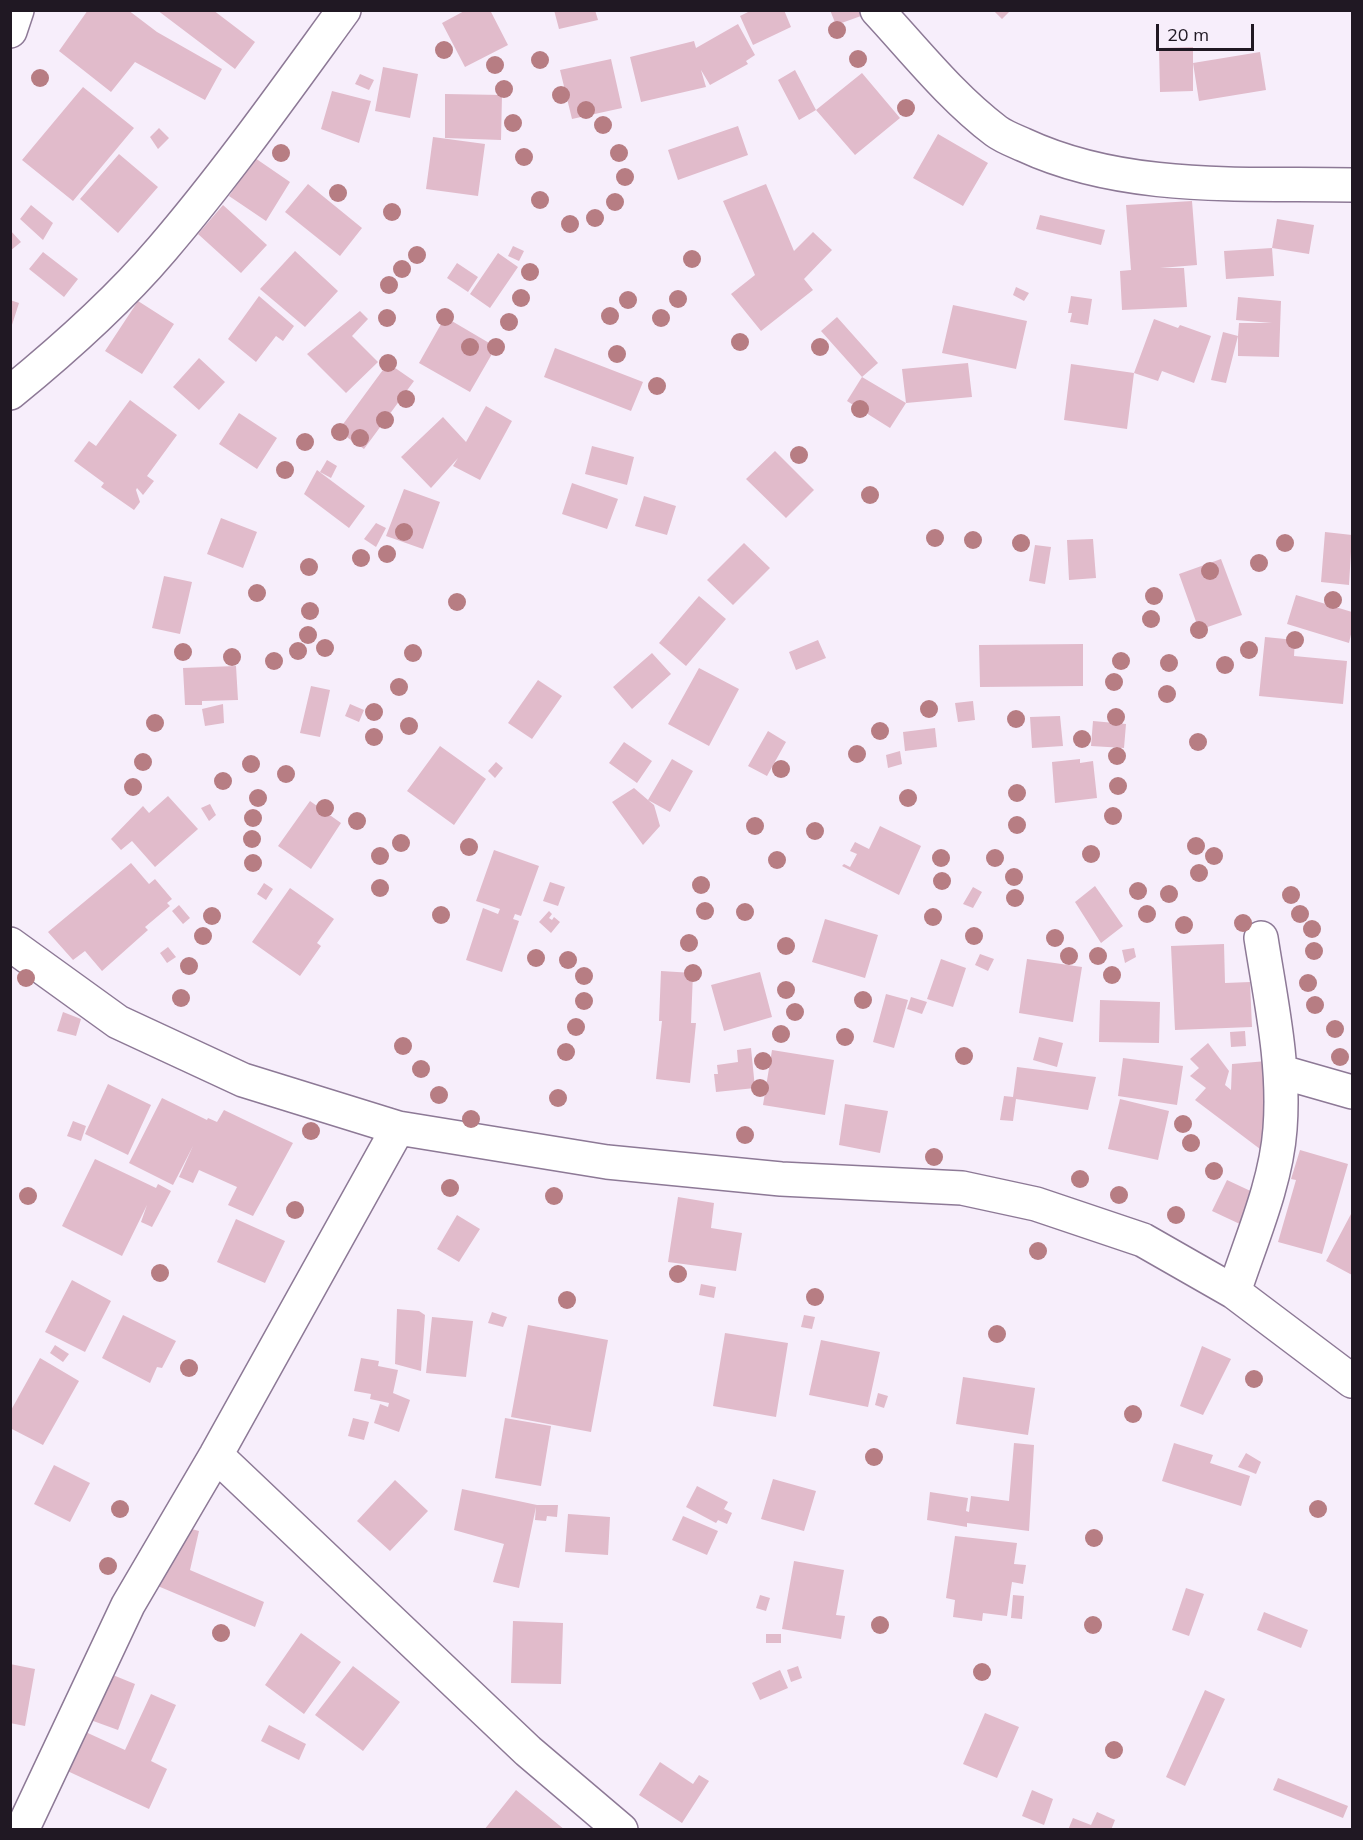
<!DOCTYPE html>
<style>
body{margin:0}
#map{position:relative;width:1363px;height:1840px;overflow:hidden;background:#f7eefb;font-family:Mulish,sans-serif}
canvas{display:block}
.frame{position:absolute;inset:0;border:12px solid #201823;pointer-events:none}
.scale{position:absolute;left:1156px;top:24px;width:98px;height:27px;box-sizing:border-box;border:3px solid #201823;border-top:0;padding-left:8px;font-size:18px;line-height:21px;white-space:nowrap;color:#201823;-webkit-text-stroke:4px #f7eefb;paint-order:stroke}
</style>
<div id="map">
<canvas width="1363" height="1840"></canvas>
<div class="frame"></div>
<div class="scale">20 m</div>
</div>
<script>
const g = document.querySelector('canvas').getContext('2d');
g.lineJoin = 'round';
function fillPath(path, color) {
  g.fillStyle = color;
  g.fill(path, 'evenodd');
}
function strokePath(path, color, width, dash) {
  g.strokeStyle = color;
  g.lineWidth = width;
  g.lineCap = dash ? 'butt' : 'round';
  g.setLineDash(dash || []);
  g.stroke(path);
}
fillPath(new Path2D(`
 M88 10H128L157 32 222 69 205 100 135 62 111 92 59 51Z
 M157 10H213L255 42 235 69Z
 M466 10H490L508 45 465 67 442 23Z
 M554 10H595L598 20 559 29Z
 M752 10H784L791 27 753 45 740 16Z
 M830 10H859L861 16 836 25Z
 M993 10H1011L1002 19Z
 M738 24 755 55 746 61 748 64 710 85 701 70 706 87 641 102 630 57 694 41 696 48Z
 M1193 47V63L1260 52 1266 90 1199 101 1193 63V91L1160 92 1159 48Z
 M611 59 622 108 572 119 560 70Z
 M383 67 418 74 410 118 375 111Z
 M795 70 816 110 799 120 778 80Z
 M862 73 900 118 855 155 816 110Z
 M360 74 374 80 369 90 355 84Z
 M83 87 134 128 73 201 22 160Z
 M332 91 371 101 359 143 321 129Z
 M445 94 502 95 501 140 445 138Z
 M738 126 748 155 678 180 668 150Z
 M159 128 169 138 158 149 150 137Z
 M938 134 988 163 963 206 913 178Z
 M433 137 485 144 478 196 426 189Z
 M119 154 158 187 118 233 80 199Z
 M255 158 290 182 266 221 229 196Z
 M308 184 362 228 340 256 285 212Z
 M766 184 794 251 813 232 832 250 804 279 813 290 761 331 731 294 755 275 723 201Z
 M1192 201 1197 265 1160 268H1184L1187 307 1122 310 1120 271 1131 270 1126 205Z
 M31 205 53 223 43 240 20 219Z
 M223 205 267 245 241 273 198 234Z
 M1040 215 1105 230 1101 245 1036 229Z
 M1277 219 1314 225 1309 254 1272 248 1274 276 1226 279 1224 251 1272 248Z
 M10 230 21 242 10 251Z
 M513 246 524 251 519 261 508 256Z
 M295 251 338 291 305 327 260 289Z
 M43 252 78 279 64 297 29 269Z
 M498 253 518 267 490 308 470 294Z
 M457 263 478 277 468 292 447 278Z
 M1016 287 1029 293 1024 301 1013 295Z
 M259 296 294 326 283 341 276 336 256 362 228 339Z
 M1071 296 1092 299 1088 325 1070 322 1072 313H1068Z
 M1238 297 1281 301 1279 357 1238 356V336L1226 383 1211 380 1223 332 1238 336 1239 323H1272L1236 320Z
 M10 300 19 303 11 328H10Z
 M138 301 174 324 142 374 105 351Z
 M953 305 1027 321 1016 369 942 353Z
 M360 311 368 319 352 336 378 362 346 393 307 354Z
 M445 317 496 347 470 392 419 363Z
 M837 317 878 363 862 377 821 331Z
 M1154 319 1178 328 1180 325 1211 336 1194 383 1162 371 1158 381 1134 373 1127 429 1064 420 1071 364 1134 373Z
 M555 348 643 382 631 411 544 377Z
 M199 358 225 382 199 410 173 387Z
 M388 363 414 381 364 449 338 431Z
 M968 363 972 397 906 403 902 369Z
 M862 377 906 403 890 428 847 401Z
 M130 400 177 435 147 476 154 481 143 495 137 488 136 490 140 502 134 510 101 487 104 483 74 461 89 441 96 446Z
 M486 406 512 421 480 480 453 466 458 458 431 488 401 457 443 417 466 442Z
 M239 413 277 438 257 469 219 444Z
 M592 446 634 457 627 485 585 474Z
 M775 451 814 490 786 518 746 479Z
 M327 460 337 466 331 478 320 472Z
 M317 470 365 506 349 528 304 494Z
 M572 483 618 499 607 529 562 514Z
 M404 489 440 502 423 549 386 536Z
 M644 496 676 506 667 535 635 526Z
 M221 518 257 532 243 568 207 554Z
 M376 523 386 528 376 547 364 539Z
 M1325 532 1352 535 1349 585 1321 582Z
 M1093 539 1096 578 1069 580 1067 540Z
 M744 543 770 568 733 605 707 580Z
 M1035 545 1051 547 1045 584 1029 581Z
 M1221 559 1242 615 1199 630 1179 574Z
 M164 576 192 582 180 634 152 628Z
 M1296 595 1352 612V630L1349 643 1287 624Z
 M699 596 726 619 686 666 659 643Z
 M1265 637 1295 640 1294 656 1347 661 1343 704 1259 696Z
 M818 640 826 658 796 670 789 652Z
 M1083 644V686L980 687 979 645Z
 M652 653 671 674 632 709 613 687Z
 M236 666 238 700 202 701V705H185L183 668Z
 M699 668 739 689 709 746 668 724Z
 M538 680 562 696 532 739 508 723Z
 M311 686 330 690 320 737 300 733Z
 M973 701 975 720 958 722 955 703Z
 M223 704 224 723 205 726 202 709Z
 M350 704 364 710 359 722 345 716Z
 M1060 716 1063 746 1032 748 1030 717Z
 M1093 721 1126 724 1124 748 1091 746Z
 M935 728 937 747 905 751 903 732Z
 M768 731 786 742 767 776 748 766Z
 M624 742 652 761 637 783 609 763Z
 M440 746 486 779 454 825 407 791Z
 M900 751 902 764 888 768 886 755Z
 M672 759 693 771 670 812 648 800 654 805 660 826 643 845 612 802 634 788 648 800Z
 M1080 759V763L1093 761 1097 798 1055 803 1052 762Z
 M496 762 503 768 495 778 488 771Z
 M168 796 198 829 155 867 132 841 121 850 111 839 143 806 149 813Z
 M310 801 341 823 311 869 278 846Z
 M210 804 216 815 209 821 201 808Z
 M880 826 921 846 899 895 842 866 844 864 850 867 857 854 850 851 855 842 869 849Z
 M494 850 539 866 521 916 515 914 513 919 519 921 502 972 466 960 483 908 498 914 500 909 476 901Z
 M131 863 149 884 155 879 172 899 167 903 170 906 145 927 148 930 102 971 85 951 73 960 48 932Z
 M550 882 565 887 558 906 543 901Z
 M264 883 273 889 266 900 257 894Z
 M1095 886 1123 926 1101 943 1075 902Z
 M973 887 982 892 973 908 963 904Z
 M290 888 334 919 317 943 321 946 300 976 252 942Z
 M179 905 190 918 183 924 172 911Z
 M549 911 552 914 549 918 552 920 554 917 560 922 551 933 539 922Z
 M825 919 878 935 865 978 812 962Z
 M1224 944 1225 983 1250 982 1252 1027 1175 1030 1171 946Z
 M168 947 176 957 167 963 160 953Z
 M1134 948 1136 957 1125 963 1122 950Z
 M980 954 994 959 988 971 975 965Z
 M941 959 966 968 953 1007 927 999Z
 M1027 959 1082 967 1073 1022 1019 1013Z
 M661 971 693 973 691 1023H696L690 1083 656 1079 662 1021H659Z
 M760 972 772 1017 724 1031 711 985Z
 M886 994 908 1000 894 1048 873 1042Z
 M911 997 927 1002 922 1014 907 1009Z
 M1100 1000 1160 1002 1159 1043 1099 1042Z
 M63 1012 81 1019 76 1036 57 1031Z
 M1245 1031 1246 1046 1231 1047 1230 1032Z
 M1039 1037 1063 1043 1057 1067 1033 1060Z
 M1208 1043 1229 1071 1225 1085 1231 1090 1232 1064 1267 1061 1269 1134 1260 1149 1195 1100 1206 1088 1190 1076 1199 1068 1190 1059Z
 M751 1048 755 1088 716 1092 714 1074H718L717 1065 738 1062 737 1050Z
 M772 1050 834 1060 825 1115 763 1105Z
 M1123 1058 1183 1066 1177 1105 1118 1096Z
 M1017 1067 1096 1077 1088 1110 1016 1099 1013 1121 1000 1120 1004 1096 1013 1097Z
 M108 1084 151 1105 128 1155 85 1134Z
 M162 1098 207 1120 208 1118 217 1122 224 1110 293 1143 253 1216 228 1205 237 1187 199 1170 193 1183 179 1177 193 1146 173 1185 129 1163Z
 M1120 1099 1169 1111 1158 1160 1108 1149Z
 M845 1104 888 1111 880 1153 839 1145Z
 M73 1121 86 1126 81 1141 67 1136Z
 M1300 1150 1348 1164 1322 1254 1278 1242 1296 1180 1291 1179Z
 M95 1159 156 1188 158 1184 171 1191 152 1227 141 1222 147 1205 122 1256 62 1226Z
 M1227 1180 1257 1194 1242 1225 1212 1211Z
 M678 1197 714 1203 711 1228 742 1233 736 1271 668 1262Z
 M1351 1214 1352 1215V1275L1326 1261Z
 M457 1215 480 1229 459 1262 437 1249Z
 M236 1219 285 1241 265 1283 217 1262Z
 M72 1280 111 1301 85 1352 45 1332Z
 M701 1284 716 1287 714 1298 699 1295Z
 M397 1309 419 1311 425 1315 421 1371 395 1364Z
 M492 1312 507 1317 503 1327 488 1323Z
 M123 1315 176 1341 162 1368 157 1367 150 1383 102 1358Z
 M804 1315 815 1317 812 1329 801 1327Z
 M432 1317 473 1321 466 1377 426 1373Z
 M528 1325 608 1340 591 1432 511 1417Z
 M725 1333 788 1343 776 1417 713 1406Z
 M821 1340 880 1352 868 1407 809 1395Z
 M55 1345 69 1354 63 1362 50 1353Z
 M1202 1346 1231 1359 1203 1415 1180 1406Z
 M40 1358 79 1381 43 1445 10 1428V1412Z
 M361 1358 379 1361 378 1366 398 1370 393 1393 410 1400 399 1432 374 1423 380 1404 388 1407 389 1403 370 1399 371 1394 354 1391Z
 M963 1377 1035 1388 1028 1435 956 1424Z
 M878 1393 888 1396 884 1408 875 1405Z
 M353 1418 369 1422 364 1440 348 1436Z
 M505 1418 551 1426 541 1486 495 1478Z
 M1014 1443 1034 1445 1029 1531 967 1523V1527L927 1520 930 1492 968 1498 966 1511 969 1512 971 1496 1009 1501Z
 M1174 1443 1213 1455 1210 1463 1250 1476 1241 1506 1162 1481Z
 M1246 1453 1261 1462 1256 1474 1238 1467Z
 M54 1465 90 1483 70 1522 34 1504Z
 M773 1479 816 1491 804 1531 761 1519Z
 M395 1480 428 1511 390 1551 357 1521Z
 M697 1486 728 1502 724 1509 732 1513 727 1524 718 1520 716 1523 686 1507Z
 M462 1489 537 1505H558L557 1517 547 1516 546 1521 535 1520 536 1507 519 1588 493 1582 504 1544 454 1530Z
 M568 1514 610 1517 608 1555 565 1552Z
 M683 1516 718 1531 707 1555 672 1540Z
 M170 1523 199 1531 190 1570 264 1602 255 1627 153 1584Z
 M955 1536 1017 1543 1014 1564 1026 1565 1023 1584 1012 1582 1007 1616 983 1613 982 1621 953 1617 955 1600 946 1598Z
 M794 1561 844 1570 836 1615 845 1616 841 1639 782 1629Z
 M1186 1588 1204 1594 1189 1636 1172 1630Z
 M760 1595 770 1598 766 1611 756 1608Z
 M1013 1595 1024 1596 1022 1619 1011 1618Z
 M1264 1612 1308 1630 1301 1648 1257 1630Z
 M513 1621 563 1623 561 1684 511 1683Z
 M301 1633 341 1662 304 1714 265 1685Z
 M766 1634H781V1643H766Z
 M10 1664 35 1669 25 1726 10 1723Z
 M353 1666 400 1702 363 1751 315 1715Z
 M798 1666 802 1678 791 1682 787 1670Z
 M780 1670 788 1688 760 1700 752 1683Z
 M103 1671 135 1684 118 1730 85 1718Z
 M1205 1690 1225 1699 1185 1786 1166 1777Z
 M151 1694 176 1705 151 1761 167 1769 149 1809 61 1768 79 1729 125 1750Z
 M985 1713 1019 1727 997 1778 963 1764Z
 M269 1725 306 1744 299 1760 261 1741Z
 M660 1762 693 1784 699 1775 709 1781 682 1823 639 1795Z
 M1278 1778 1348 1806 1343 1818 1273 1790Z
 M516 1790 565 1830H484Z
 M1032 1790 1053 1799 1044 1825 1022 1816Z
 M1097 1812 1115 1820 1111 1830H1068L1073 1818 1091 1825Z`), '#e1bbcb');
const minor = new Path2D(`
 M877 10C915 51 951 97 996 131 1004 137 1015 141 1024 145 1125 192 1244 183 1352 185
 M10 31 17 10
 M10 393C64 349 117 302 162 249 227 173 285 91 344 10
 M10 944 118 1022 243 1080 398 1128 607 1162 781 1179 962 1188 1036 1204 1143 1240 1234 1292 1352 1381
 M1282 1072 1352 1092
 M1234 1292C1251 1240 1276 1184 1280 1129 1285 1065 1271 1002 1261 938
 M216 1455 528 1751 621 1830
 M22 1830 128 1605 216 1455 398 1128`);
strokePath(minor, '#8d7996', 36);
strokePath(minor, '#fff', 33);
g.fillStyle = '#b77d83';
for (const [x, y] of [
 [837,30],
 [444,50],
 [858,59],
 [540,60],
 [495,65],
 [40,78],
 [504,89],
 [561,95],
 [906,108],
 [586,110],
 [513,123],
 [603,125],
 [281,153],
 [619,153],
 [524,157],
 [625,177],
 [338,193],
 [540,200],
 [615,202],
 [392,212],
 [595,218],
 [570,224],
 [417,255],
 [692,259],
 [402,269],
 [530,272],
 [389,285],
 [521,298],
 [678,299],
 [628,300],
 [610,316],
 [445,317],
 [387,318],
 [661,318],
 [509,322],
 [740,342],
 [470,347],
 [496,347],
 [820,347],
 [617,354],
 [388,363],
 [657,386],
 [406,399],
 [860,409],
 [385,420],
 [340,432],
 [360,438],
 [305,442],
 [799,455],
 [285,470],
 [870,495],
 [404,532],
 [935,538],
 [973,540],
 [1021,543],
 [1285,543],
 [387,554],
 [361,558],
 [1259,563],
 [309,567],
 [1210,571],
 [257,593],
 [1154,596],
 [1333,600],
 [457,602],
 [310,611],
 [1151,619],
 [1199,630],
 [308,635],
 [1295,640],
 [325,648],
 [1249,650],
 [298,651],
 [183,652],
 [413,653],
 [232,657],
 [274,661],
 [1121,661],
 [1169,663],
 [1225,665],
 [1114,682],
 [399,687],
 [1167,694],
 [929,709],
 [374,712],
 [1116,717],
 [1016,719],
 [155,723],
 [409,726],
 [880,731],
 [374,737],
 [1082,739],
 [1198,742],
 [857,754],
 [1117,756],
 [143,762],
 [251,764],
 [781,769],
 [286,774],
 [223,781],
 [1118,786],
 [133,787],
 [1017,793],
 [258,798],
 [908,798],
 [325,808],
 [1113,816],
 [253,818],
 [357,821],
 [1017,825],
 [755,826],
 [815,831],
 [252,839],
 [401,843],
 [1196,846],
 [469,847],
 [1091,854],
 [380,856],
 [1214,856],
 [941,858],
 [995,858],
 [777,860],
 [253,863],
 [1199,873],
 [1014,877],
 [942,881],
 [701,885],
 [380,888],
 [1138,891],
 [1169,894],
 [1291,895],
 [1015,898],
 [705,911],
 [745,912],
 [1147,914],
 [1300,914],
 [441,915],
 [212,916],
 [933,917],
 [1243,923],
 [1184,925],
 [1312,929],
 [203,936],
 [974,936],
 [1055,938],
 [689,943],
 [786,946],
 [1314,951],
 [1069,956],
 [1098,956],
 [536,958],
 [568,960],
 [189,966],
 [693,973],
 [1112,975],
 [584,976],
 [26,978],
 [1308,983],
 [786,990],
 [181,998],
 [863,1000],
 [584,1001],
 [1315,1005],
 [795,1012],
 [576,1027],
 [1335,1029],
 [781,1034],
 [845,1037],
 [403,1046],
 [566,1052],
 [964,1056],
 [1340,1057],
 [763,1061],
 [421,1069],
 [760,1088],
 [439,1095],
 [558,1098],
 [471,1119],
 [1183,1124],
 [311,1131],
 [745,1135],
 [1191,1143],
 [934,1157],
 [1214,1171],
 [1080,1179],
 [450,1188],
 [1119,1195],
 [28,1196],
 [554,1196],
 [295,1210],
 [1176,1215],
 [1038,1251],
 [160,1273],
 [678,1274],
 [815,1297],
 [567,1300],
 [997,1334],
 [189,1368],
 [1254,1379],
 [1133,1414],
 [874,1457],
 [120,1509],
 [1318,1509],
 [1094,1538],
 [108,1566],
 [880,1625],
 [1093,1625],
 [221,1633],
 [982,1672],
 [1114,1750]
]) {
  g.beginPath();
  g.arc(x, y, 9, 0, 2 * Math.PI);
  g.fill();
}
</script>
